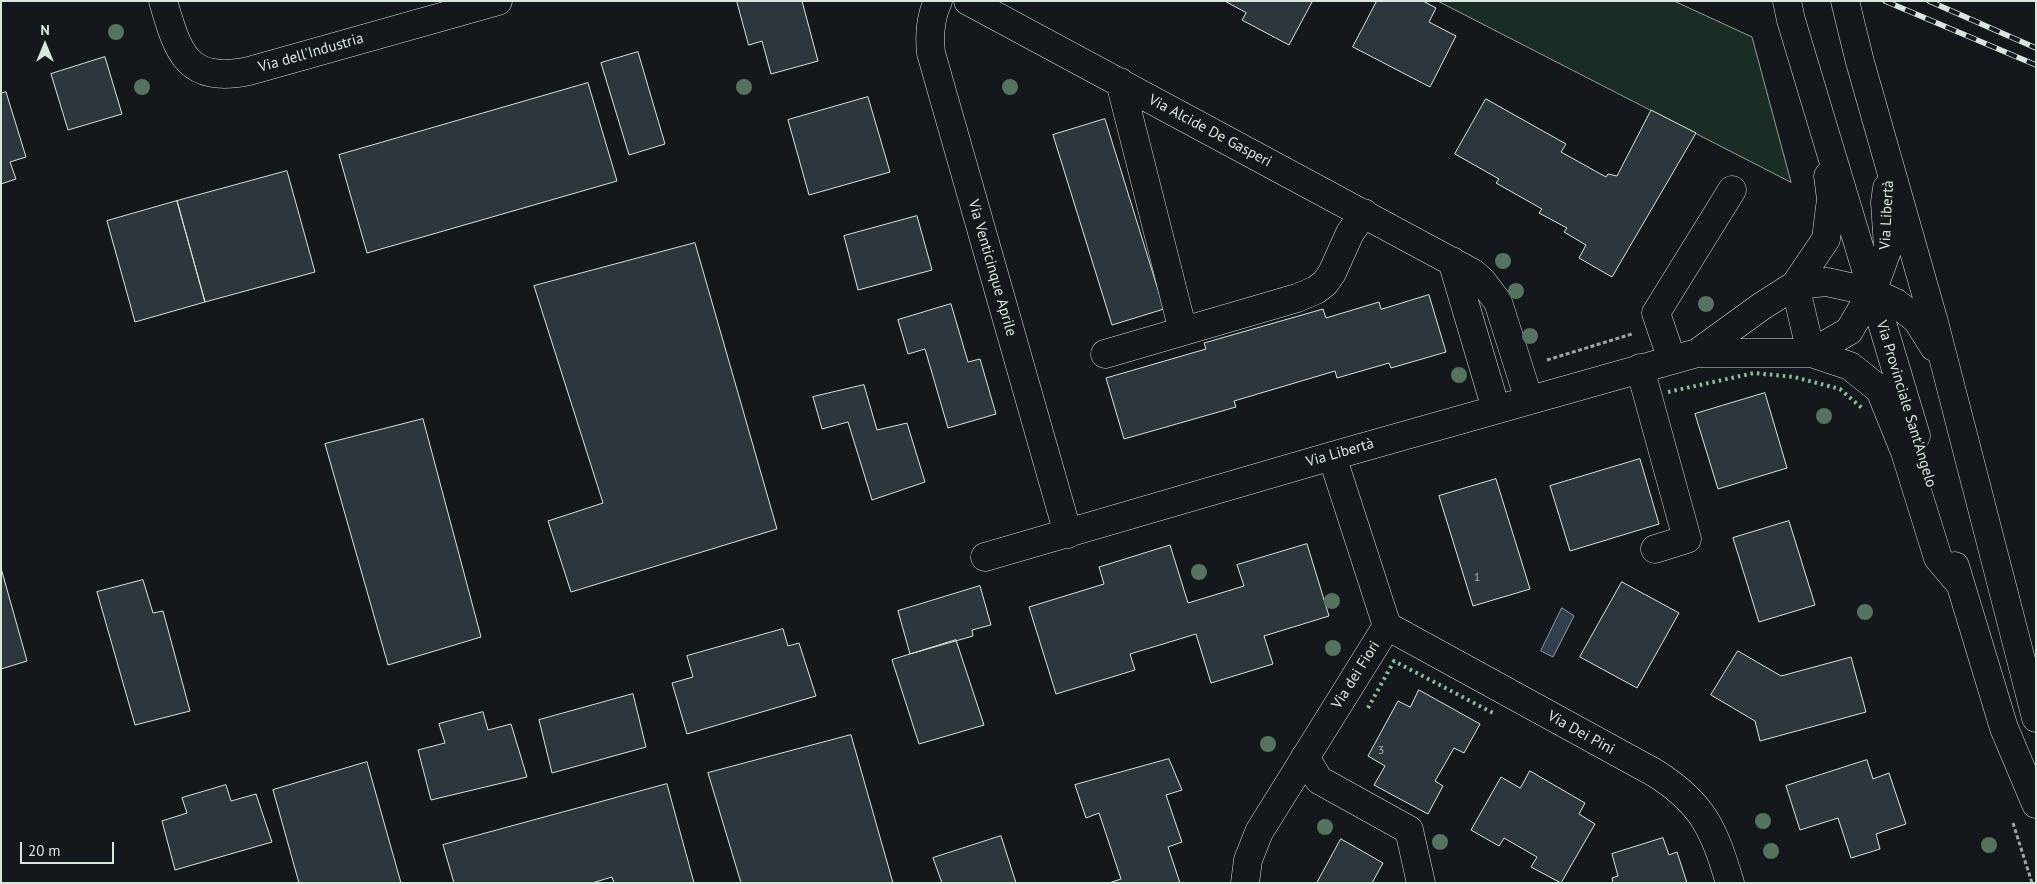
<!DOCTYPE html>
<meta charset="utf-8">
<style>
body{margin:0}
#map{position:relative;width:2037px;height:884px;overflow:hidden;background:#14181c;font-family:"PT Sans",sans-serif}
canvas{display:block}
.frame{position:absolute;inset:0;border:2px solid #d8e6dc;pointer-events:none}
.north{position:absolute;left:20px;top:20px;width:50px;height:50px;-webkit-text-stroke:4px #14181c;paint-order:stroke;rotate:0deg;font-size:14px;font-weight:700;line-height:20px;text-align:center;color:#d8e6dc}
.north::after{content:'';display:block;margin:auto;width:18px;height:22px;background:#d8e6dc;clip-path:polygon(50% 0,100% 100%,50% 72%,0 100%)}
.scale{position:absolute;left:20px;top:842px;width:94px;height:22px;box-sizing:border-box;border:2px solid #d8e6dc;border-top:0;padding-left:6px;font-size:15px;line-height:18px;white-space:nowrap;color:#d8e6dc;-webkit-text-stroke:4px #14181c;paint-order:stroke}
</style>
<div id="map">
<canvas width="2037" height="884"></canvas>
<div class="frame"></div>
<div class="north">N</div>
<div class="scale">20 m</div>
</div>
<script>
const g = document.querySelector('canvas').getContext('2d');
g.lineJoin = 'round';
function fillPath(path, color) {
  g.fillStyle = color;
  g.fill(path, 'evenodd');
}
function strokePath(path, color, width, dash) {
  g.strokeStyle = color;
  g.lineWidth = width;
  g.lineCap = dash ? 'butt' : 'round';
  g.setLineDash(dash || []);
  g.stroke(path);
}
function drawText(font, color, halo, rows, align = 'center') {
  g.font = font + ' "PT Sans",sans-serif';
  g.lineWidth = 4;
  g.setLineDash([]);
  g.textBaseline = 'middle';
  g.strokeStyle = halo;
  g.fillStyle = color;
  for (const [text, x, y, turn = 0] of rows) {
    g.save();
    g.translate(x, y);
    g.rotate((+turn || 0) * Math.PI / 180);
    g.textAlign = isNaN(turn) ? turn : align;
    if (halo) g.strokeText(text, 0, 0);
    g.fillText(text, 0, 0);
    g.restore();
  }
}
const green = new Path2D(`
 M1438 1H1674L1752 37 1791 182Z`);
fillPath(green, '#1a2d24');
strokePath(green, '#939e99', 1);
const water = new Path2D(`
 M1562 608 1574 616 1553 657 1541 651Z`);
fillPath(water, '#2f3f4d');
strokePath(water, '#939e99', 1);
const building = new Path2D(`
 M737 1H802L818 61 771 74 762 41 749 45Z
 M1225 1H1311L1312 2 1289 45 1242 20 1246 13Z
 M1377 1H1423L1436 8 1429 22 1456 36 1430 87 1353 47Z
 M638 52 665 144 629 155 601 63Z
 M105 57 122 114 68 130 51 74Z
 M588 83 617 181 367 253 339 155Z
 M6 92 26 157 10 162 16 179 1 184V94Z
 M868 97 890 172 809 195 788 120Z
 M1486 99 1566 144 1561 152 1606 177 1608 174 1617 176 1651 110 1696 133 1612 277 1579 258 1586 245 1564 232 1567 228 1539 213 1542 209 1496 183 1499 179 1455 154Z
 M1105 119 1164 309 1112 325 1053 135Z
 M287 171 315 272 205 302 177 201Z
 M177 201 205 302 135 322 107 221Z
 M917 216 932 270 858 290 844 236Z
 M695 243 777 529 571 592 548 521 603 503 534 286Z
 M1429 295 1446 352 1391 368 1389 363 1337 378 1335 371 1234 401 1236 407 1124 439 1106 378 1206 349 1204 343 1323 309 1326 318 1379 302 1381 309Z
 M951 304 968 362 980 359 996 414 948 428 925 349 908 354 898 320Z
 M864 385 877 430 907 423 925 482 872 500 848 422 822 429 813 397Z
 M1765 393 1787 468 1718 489 1695 414Z
 M423 419 481 637 388 665 325 444Z
 M1640 459 1659 524 1570 551 1550 486Z
 M1496 479 1530 589 1473 606 1439 496Z
 M1789 521 1815 605 1759 622 1733 538Z
 M1307 544 1329 616 1264 636 1273 664 1211 683 1196 634 1130 654 1135 670 1056 694 1029 607 1104 584 1099 567 1170 545 1188 603 1244 586 1237 565Z
 M1 568 27 661 1 669Z
 M143 580 153 613 163 611 190 711 135 725 97 592Z
 M1622 582 1679 613 1637 688 1580 657Z
 M980 586 991 625 972 630 973 636 910 654 898 611Z
 M783 629 788 646 799 643 816 696 687 734 672 683 693 677 687 656Z
 M956 640 984 725 919 744 892 660Z
 M1738 651 1781 676 1851 657 1866 712 1760 741 1755 721 1711 695Z
 M1419 690 1480 724 1464 753 1454 748 1435 781 1443 786 1428 814 1374 785 1385 766 1368 756 1398 701 1410 707Z
 M633 694 646 747 552 773 539 720Z
 M483 712 488 730 511 724 527 777 431 800 418 750 445 743 439 724Z
 M851 735 893 883H741L708 773Z
 M1169 759 1182 790 1166 795 1182 842 1168 847 1180 883H1109L1121 879 1099 813 1086 818 1075 785Z
 M1867 760 1873 779 1889 773 1906 824 1876 834 1880 849 1851 858 1838 818 1800 830 1786 786Z
 M367 762 401 883H299L273 790Z
 M1530 771 1585 803 1579 814 1595 824 1561 883 1531 867 1537 857 1504 838 1499 846 1471 830 1501 777 1520 788Z
 M667 784 694 883H614L612 877 592 883H454L443 845Z
 M226 785 231 801 256 794 272 842 175 870 162 821 187 813 182 798Z
 M1001 836 1016 883H942L933 858Z
 M1663 838 1669 855 1677 852 1687 883H1613L1612 878 1618 876 1612 854Z
 M1341 839 1383 863 1372 883H1317Z`);
fillPath(building, '#2c363c');
strokePath(building, '#d8e6dc', 1);
const minor = new Path2D(`
 M163 1C178 52 186 84 249 71L498 1
 M938 1C930 18 929 35 931 53L1068 534
 M968 1 1473 273 1482 281 1498 302 1529 400
 M1787 1 1791 20 1916 436
 M1845 1 1860 62 1934 322 2036 718
 M1120 82 1183 331
 M1452 261 1496 409
 M1795 285 1827 282 1872 292 1896 303 1917 320 1934 347
 M1795 285 1811 353
 M1697 353 1762 306 1795 285 1826 239 1831 199 1828 176
 M1811 353 1849 331 1872 292 1888 248 1885 202 1887 188
 M1105 354 1297 298 1316 290 1325 283 1332 273 1350 233 1364 213
 M1672 360 1656 313 1732 190
 M1640 368 1687 539 1655 549
 M985 557 1332 456 1697 353H1811L1850 366 1880 390 1905 452 1938 558 1960 584
 M1955 566 2004 728 2036 804
 M1387 626 1655 773C1704 804 1714 830 1730 883
 M1305 757 1319 780 1409 830 1421 883
 M1245 883 1248 860 1259 832 1387 626 1332 456`);
strokePath(minor, '#d8e6dc', 29);
strokePath(new Path2D(`
 M1547 360 1632 334
 M2013 823 2032 883`), '#9da8a2', 3, [4, 2.5]);
strokePath(minor, '#14181c', 28);
const rail = new Path2D(`
 M1885 1 2036 65
 M1929 1 2036 48`);
strokePath(rail, '#d8e6dc', 5.5);
strokePath(rail, '#14181c', 4, [11]);
strokePath(new Path2D(`
 M1668 392 1754 373 1794 377 1840 389 1863 409
 M1368 708 1394 661 1495 714`), '#8ac095', 4, [2.5, 4]);
g.fillStyle = '#55745f';
for (const [x, y] of [
 [116,32],
 [142,87],
 [744,87],
 [1010,87],
 [1503,261],
 [1516,291],
 [1706,304],
 [1530,336],
 [1459,375],
 [1824,416],
 [1199,572],
 [1332,601],
 [1865,612],
 [1333,648],
 [1268,744],
 [1763,821],
 [1325,827],
 [1440,842],
 [1989,845],
 [1771,851]
]) {
  g.beginPath();
  g.arc(x, y, 8, 0, 2 * Math.PI);
  g.fill();
}
drawText('12px', '#adbab4', null, [
 ["1",1477,578],
 ["3",1381,751]
]);
drawText('15px', '#d8e6dc', '#14181c', [
 ["Via dell'Industria",311,53,-16],
 ["Via Alcide De Gasperi",1210,131,28],
 ["Via Libertà",1887,215,-87],
 ["Via Venticinque Aprile",992,268,74],
 ["Via Provinciale Sant'Angelo",1906,404,73],
 ["Via Libertà",1340,453,-16],
 ["Via dei Fiori",1356,675,-58],
 ["Via Dei Pini",1581,733,29]
]);
</script>
